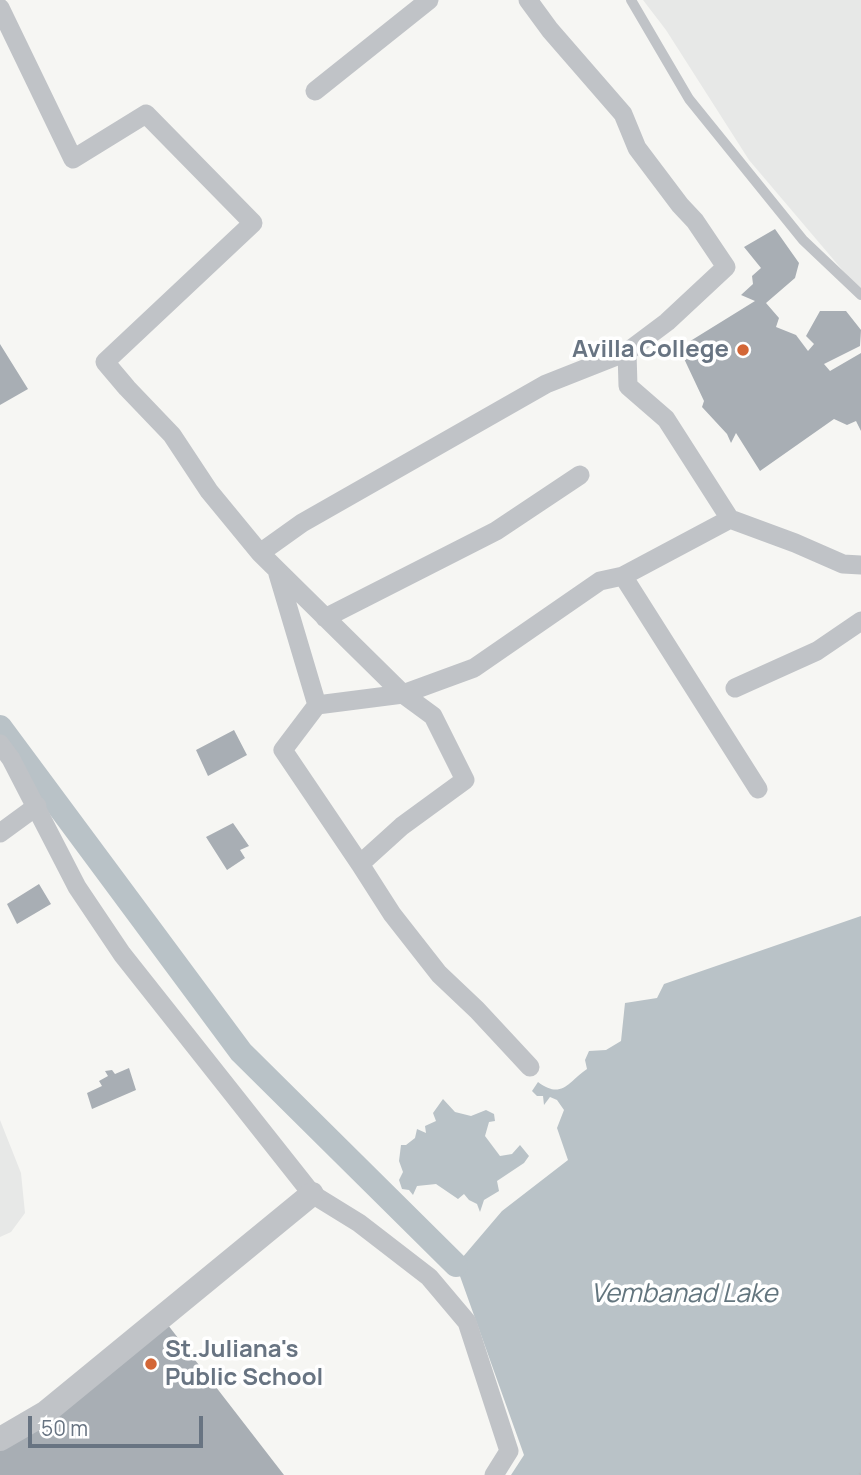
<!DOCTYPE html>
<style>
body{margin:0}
#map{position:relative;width:861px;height:1475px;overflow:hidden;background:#f6f6f3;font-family:Manrope,sans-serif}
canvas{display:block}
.scale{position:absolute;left:28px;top:1416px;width:175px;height:32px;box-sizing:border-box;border:4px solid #687482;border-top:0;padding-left:9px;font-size:21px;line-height:24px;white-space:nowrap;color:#687482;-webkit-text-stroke:5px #fff;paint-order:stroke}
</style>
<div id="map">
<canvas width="861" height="1475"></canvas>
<div class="scale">50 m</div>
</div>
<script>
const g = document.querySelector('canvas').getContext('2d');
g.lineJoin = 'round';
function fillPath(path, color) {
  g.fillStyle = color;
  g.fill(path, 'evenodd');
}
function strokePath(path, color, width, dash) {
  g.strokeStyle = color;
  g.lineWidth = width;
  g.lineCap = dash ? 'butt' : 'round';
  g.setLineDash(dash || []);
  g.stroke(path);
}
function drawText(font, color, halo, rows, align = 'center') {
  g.font = font + ' Manrope,sans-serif';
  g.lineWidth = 7;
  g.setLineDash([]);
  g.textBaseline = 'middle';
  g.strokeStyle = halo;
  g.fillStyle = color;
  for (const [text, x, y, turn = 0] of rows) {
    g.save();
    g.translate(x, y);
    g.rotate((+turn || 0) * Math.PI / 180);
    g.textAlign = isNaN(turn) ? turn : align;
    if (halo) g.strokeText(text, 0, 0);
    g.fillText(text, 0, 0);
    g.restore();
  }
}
fillPath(new Path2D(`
 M643 0H861V292L749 160 666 30Z
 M0 1120 21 1173 25 1213 11 1232 0 1237Z`), '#e7e8e7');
fillPath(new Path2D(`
 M861 916V1475H511L524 1455 456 1265 502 1211 568 1160 557 1128 564 1110 557 1100 550 1097 544 1105 543 1096H537L532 1091 538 1082C562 1100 568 1082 587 1069L585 1060 589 1051 606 1050 621 1041 625 1003 657 998 664 984Z
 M443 1099 455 1112 471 1116 486 1110 494 1114 495 1121 489 1122 485 1136 500 1156 512 1154 520 1145 529 1156 524 1163 497 1181 499 1191 484 1200 480 1212 477 1204 469 1200 464 1194 458 1199 436 1184 417 1186 413 1195 409 1190 402 1189 399 1180 403 1172 399 1161 401 1145H406L415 1138 417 1129 426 1133 425 1126 436 1121 433 1113Z`), '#b9c2c7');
strokePath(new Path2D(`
 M0 727 241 1052 456 1265`), '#b9c2c7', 24);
fillPath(new Path2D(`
 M775 229 799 263 795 278 766 303 779 318 776 327 796 335 808 351 814 344 806 336 820 311H846L861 330 860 346 824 364 830 371 861 353V431L856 421 847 425 834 419 760 471 736 433 731 443 727 434 702 407 704 401 679 348 755 301 741 295 753 284 752 276 761 268 744 247Z
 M0 344 28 389 0 405Z
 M234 730 247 755 208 776 196 750Z
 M233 823 249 846 240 850 245 858 227 870 206 837Z
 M39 884 51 904 17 924 7 904Z
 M129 1068 136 1090 92 1109 87 1093 102 1086 99 1081 108 1076 105 1071 112 1070 115 1074Z
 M161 1316 284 1475H0V1439Z`), '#a8aeb4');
strokePath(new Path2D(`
 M860 1475 861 1474`), '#babcbf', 4.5, [3.5, 3.5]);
strokePath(new Path2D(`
 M631 0 689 99 803 240 861 295`), '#c0c3c7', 10);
strokePath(new Path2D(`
 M528 0 550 30 623 114 637 148 680 205 695 221 726 267 667 322 627 352 628 386 666 419 730 519 795 543 843 564 861 565
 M0 8 73 159 146 114 253 223 105 362 127 388 172 435 209 491 260 553 302 523 546 384 627 352
 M315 91 429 0
 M260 553 403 694 433 716 465 780 402 826 360 864 392 914 439 974 477 1010 530 1067
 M278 574 317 705
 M623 576 758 789
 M325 618 496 531 580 475
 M735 688 817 651 861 621
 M0 744 11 759 77 887 122 954 312 1194 359 1223 429 1277 467 1322 509 1451 494 1475
 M0 833 37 806
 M360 864 283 750 317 705 403 694 474 668 600 581 623 576 730 519`), '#c0c3c7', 19);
strokePath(new Path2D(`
 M0 1439 45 1413 312 1194`), '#c0c3c7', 24);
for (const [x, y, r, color] of [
 [743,350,7,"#d36636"],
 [151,1364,7,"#d36636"]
]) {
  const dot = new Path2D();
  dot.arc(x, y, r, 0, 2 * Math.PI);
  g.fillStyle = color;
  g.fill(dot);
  strokePath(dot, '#fff', 2.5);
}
drawText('bold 24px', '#687482', '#fff', [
 ["Avilla College",729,350],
 ["St.Juliana's",165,1350,"left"],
 ["Public School",165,1378,"left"]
], 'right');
drawText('italic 26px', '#63757e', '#fff', [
 ["Vembanad Lake",684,1295]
]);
</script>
